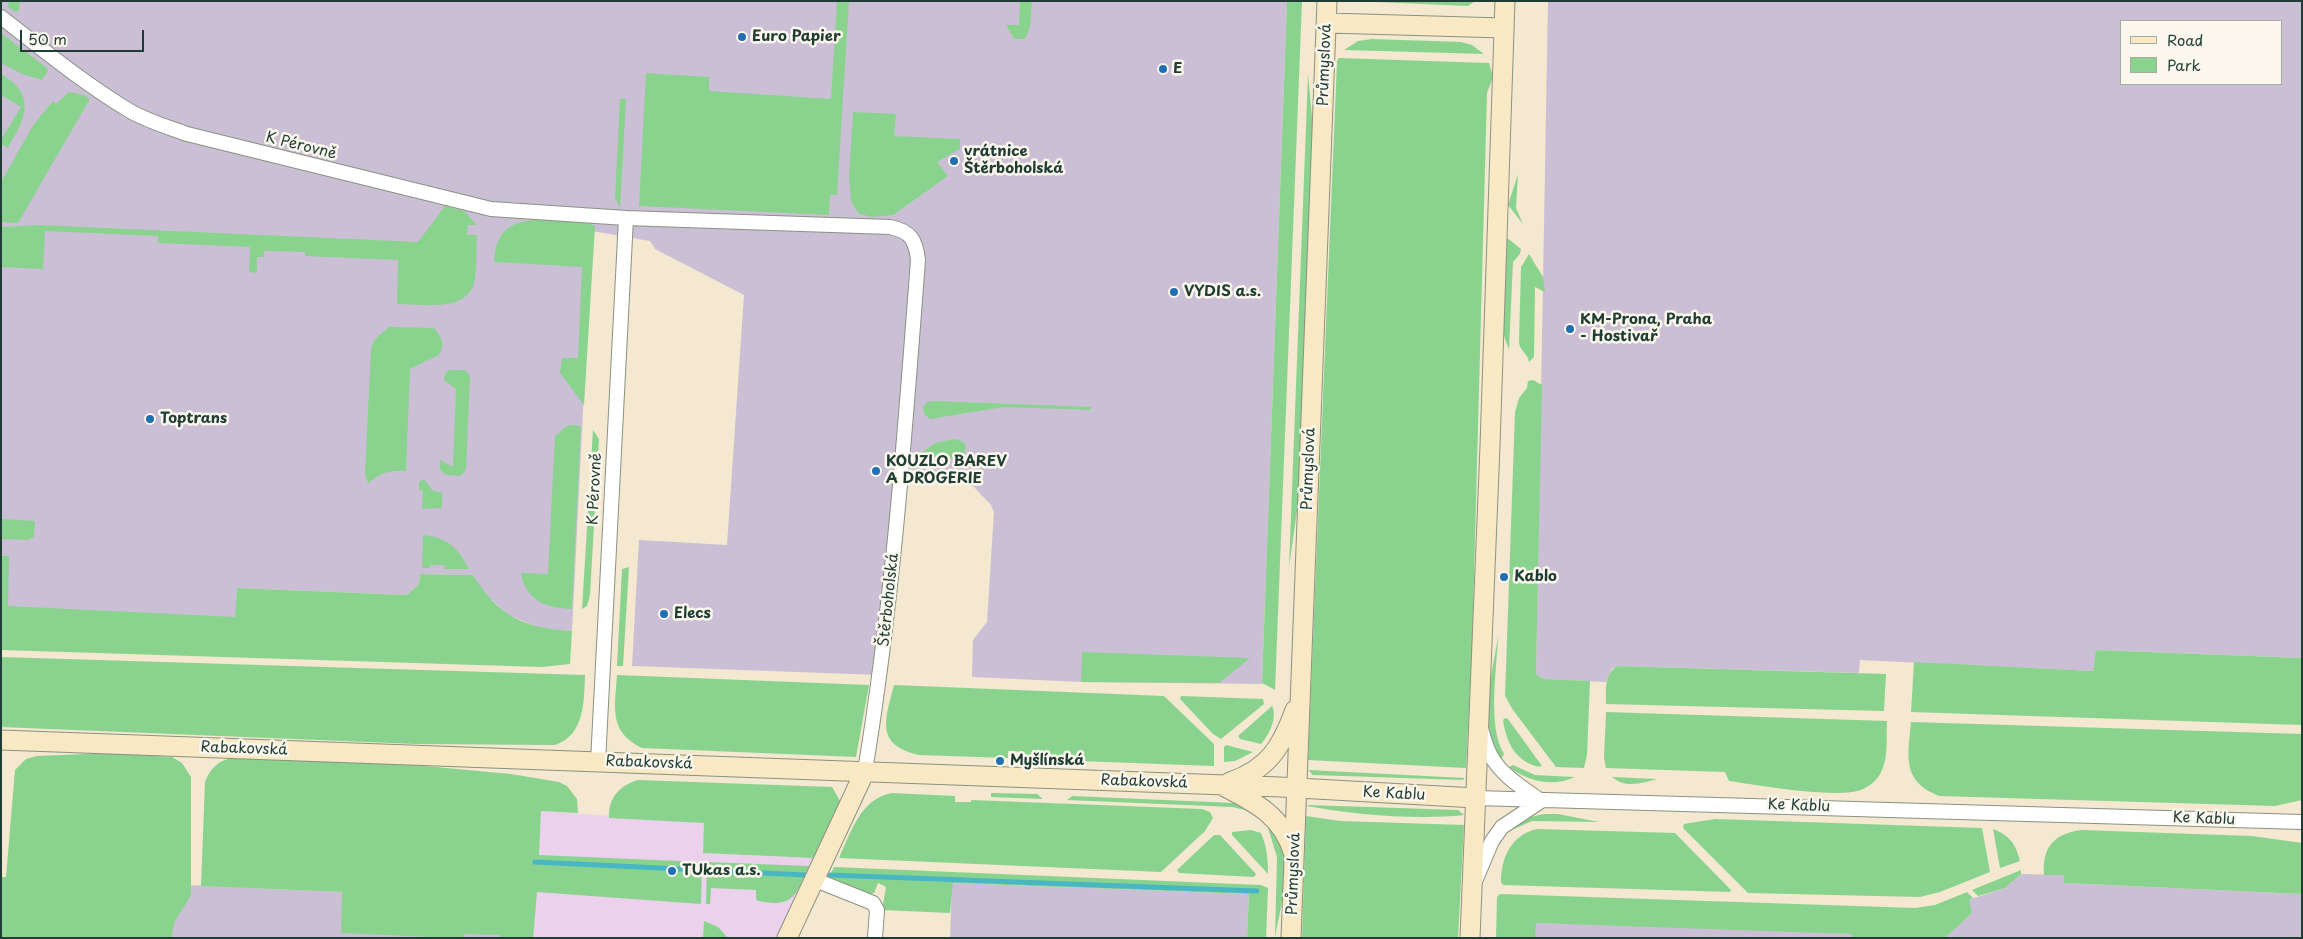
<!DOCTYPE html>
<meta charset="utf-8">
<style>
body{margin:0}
#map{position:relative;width:2303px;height:939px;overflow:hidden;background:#f4e8d0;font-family:"Playpen Sans",sans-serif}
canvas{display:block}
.frame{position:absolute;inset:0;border:2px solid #1f3d34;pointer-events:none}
.legend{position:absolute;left:2120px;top:20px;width:162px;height:65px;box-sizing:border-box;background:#fbf7ec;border:1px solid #a3ada2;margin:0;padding:6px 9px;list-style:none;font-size:15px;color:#1f3d34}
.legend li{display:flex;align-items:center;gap:10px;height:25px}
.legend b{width:25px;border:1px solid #a3ada2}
.scale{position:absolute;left:20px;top:30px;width:124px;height:22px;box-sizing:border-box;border:2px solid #1f3d34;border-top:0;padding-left:6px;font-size:15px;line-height:18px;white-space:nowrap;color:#1f3d34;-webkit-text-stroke:4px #fbf7ec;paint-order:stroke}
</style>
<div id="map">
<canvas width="2303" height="939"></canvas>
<div class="frame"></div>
<ul class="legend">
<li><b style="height:6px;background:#f8e8c3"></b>Road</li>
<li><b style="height:14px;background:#8ad38f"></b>Park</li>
</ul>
<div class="scale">50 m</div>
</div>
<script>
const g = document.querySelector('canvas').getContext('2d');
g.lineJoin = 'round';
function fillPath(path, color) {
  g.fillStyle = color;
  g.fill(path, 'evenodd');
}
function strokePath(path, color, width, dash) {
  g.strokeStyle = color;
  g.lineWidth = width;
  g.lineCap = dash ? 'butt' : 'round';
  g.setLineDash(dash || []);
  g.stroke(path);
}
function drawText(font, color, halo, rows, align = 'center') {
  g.font = font + ' "Playpen Sans",sans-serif';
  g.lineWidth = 5;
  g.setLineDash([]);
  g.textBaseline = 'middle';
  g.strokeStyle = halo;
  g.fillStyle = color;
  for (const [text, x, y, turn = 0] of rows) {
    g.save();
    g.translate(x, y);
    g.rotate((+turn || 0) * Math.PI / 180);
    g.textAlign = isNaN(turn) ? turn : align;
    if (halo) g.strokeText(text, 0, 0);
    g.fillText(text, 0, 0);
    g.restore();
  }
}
fillPath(new Path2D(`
 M541 811 705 823 704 853 813 858 776 938H533Z`), '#ebd1eb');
fillPath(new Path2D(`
 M1 1H1287L1262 684 1081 682 972 677 973 640 987 622 994 512 991 505 974 487 942 474 917 470H902L880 675 632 666 639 540 727 545 744 295 655 249 650 241 592 231 572 631 542 629 508 615 483 592 473 575 420 574 419 584 407 595 237 588 235 630 1 619Z
 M1548 1H2302V658L2097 650 2093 671 1860 660 1859 673 1617 666 1612 669 1606 682 1543 679 1536 674ZM2122 21H2282V84H2122Z
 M2021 874 2064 875V883L2302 894V938H1945L1972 913 1968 900 2005 888Z
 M102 881 536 901 533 938H98Z
 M952 883 1249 894 1247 938H950Z
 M1535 923 1730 928 1851 934 1852 938H1535Z`), '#cbbfd5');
fillPath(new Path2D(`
 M7 1H20L19 11 15 12 7 7 9 3Z
 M837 1H849L837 195H830L829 215 639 206 646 73 709 77V91L831 99Z
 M1020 1H1032L1030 27 1025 39H1014L1006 25H1019Z
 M1287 1H1302L1275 690 1262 683Z
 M1354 1H1475L1468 6Z
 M1 33 47 68 48 71 42 80 22 74 1 63Z
 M1372 39 1461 42 1472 45 1484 54 1344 50 1358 41Z
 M1339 58 1489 63 1493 77 1487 93 1472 649 1466 768 1308 760 1337 61Z
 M1 74C38 96 25 118 8 148L1 144V140L21 107 1 95Z
 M1308 74 1313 128 1298 504 1289 567Z
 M69 92 84 95 90 99 18 223 1 222V182L34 124 53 101 56 104Z
 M620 99H626L620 208 615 198Z
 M853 112 896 114 894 136 960 139V149L937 162 948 176 893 215 872 217 859 214 851 202 849 177Z
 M1518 174 1516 208 1523 224 1508 205Z
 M445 206 464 211 477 225H468L467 235H477C476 249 477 265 475 279 469 314 422 304 397 304L398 260 305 256V252L264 251V257H257V273L249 272 250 247 158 243V236L45 231 43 269 1 267V227L39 225 418 242Z
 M537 220 588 223 595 226 584 405 560 373 562 358H578L582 267 494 262C495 233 509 221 537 220Z
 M1506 237 1521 249 1520 254 1513 262 1509 350 1503 333Z
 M1529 254 1543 277 1545 292 1535 287 1534 357 1529 362C1528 353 1519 351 1519 341L1521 267Z
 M389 327 434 328 440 336 443 345 439 355 410 369 406 471C389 470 381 473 368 483L365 474 371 348 375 339Z
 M449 370H465L470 376 466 470 460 476 446 475 440 470V460L453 467 456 389 444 380 445 374Z
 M1533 380 1542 385 1536 674 1543 679 1590 681 1587 755 1584 768 1556 767 1513 710 1505 696 1515 412 1519 398 1527 388 1528 381Z
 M934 401 1091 407V410L1004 407 930 419 924 414 923 407 927 402Z
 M568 425 581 426 572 609C547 608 527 602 521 574L522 573 548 574 555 436Z
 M593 430 599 439 590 595 587 606 582 609Z
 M954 439 960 440 966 445 965 452C954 464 934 456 920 454L935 443Z
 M424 479 432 490 442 493V508L422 509 423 491 419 490V482Z
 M1 519 35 521 34 537 28 540 1 539Z
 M423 535C447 537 459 549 469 569H445L444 565H430V568H422Z
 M1 556H9L8 606 235 617 237 588 407 595 419 584 420 574 473 575C499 617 524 628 572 631L570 664 542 667 1 650Z
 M629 567 623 666H617L622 569Z
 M1498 636C1497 669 1487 726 1504 754L1501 760C1477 723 1492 677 1498 636Z
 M2096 650 2302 658V725L1911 712 1914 662 2093 671Z
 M1082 652 1250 658 1219 683 1081 682Z
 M1 657 585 675C584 701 585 735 555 745L415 744 1 727Z
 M1617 666 1886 674 1884 711 1606 704C1606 690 1604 675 1617 666Z
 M617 675 869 685 856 757 642 748C608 732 615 707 617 675Z
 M894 685 1164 696 1214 744V766L1024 759V752L1008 751V758L919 755C875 745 885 720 894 685Z
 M1181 696 1263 699 1264 704 1221 739 1213 734 1180 699Z
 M1272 706C1278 717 1269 735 1261 744L1240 739 1238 736Z
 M1606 712 1887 721C1886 738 1889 759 1880 774 1877 780 1870 786 1863 789 1841 800 1756 785 1729 781L1725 772 1606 768 1604 758Z
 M1505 718 1508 719 1542 766C1537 767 1535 766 1530 764 1512 755 1506 739 1503 720Z
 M1911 722 2302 734V800L2275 806 1939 796C1901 781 1908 756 1911 722Z
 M1226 745 1253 752 1235 761 1224 762V747Z
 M110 753 172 757 182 763 191 777V894C183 913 173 915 172 938H1V877H6L15 770 26 759 37 756Z
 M230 758 414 765 511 774 559 782 567 786 577 799 578 813 541 811 539 855 702 862 701 904 537 892 533 938H500L499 935 464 934 463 938H450L341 933 342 892 201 886 205 782C210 769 217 762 230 758Z
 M1513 765 1535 775 1575 777C1553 787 1529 782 1509 767Z
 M1308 770 1465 778 1463 780 1313 775Z
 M1612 777 1657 779C1641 783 1626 789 1612 777Z
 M638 780 832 787 840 801 813 858 703 853 704 823 609 818C608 798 620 785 638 780Z
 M892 793 955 796V802H971V800L1202 809 1210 812 1213 818 1205 831 1161 872 839 858C851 832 861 798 892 793Z
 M991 793 1037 794 1043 799 991 797Z
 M1072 796 1234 803 1244 805 1261 819 1245 810 1232 807 1067 800Z
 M1308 805 1458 810 1464 815C1418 820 1354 815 1307 806Z
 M1544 814H1558L1599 822 1532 821 1514 829 1512 828 1531 817Z
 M1306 816 1340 821 1464 825 1458 938H1302Z
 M1715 819 1982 828 1990 872 1940 892 1920 897 1748 893 1683 828 1684 824Z
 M1271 825C1275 832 1281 841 1283 849 1289 877 1280 910 1275 938L1277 857 1268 828Z
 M1537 829 1675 833 1731 890 1730 892 1503 885 1501 882C1501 858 1511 835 1537 829Z
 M1993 829C2009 835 2016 844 2020 861L2000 868Z
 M1251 830 1261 833C1267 847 1268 859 1268 874L1232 835V832Z
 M2081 830 2252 836 2302 843V894L2064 883V875H2044C2042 847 2054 834 2081 830Z
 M1214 835H1220L1256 874 1254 877 1179 873 1177 870Z
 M707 862 809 866C795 896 794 908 758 901L756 899V890L711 888 710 904H706Z
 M834 867 1261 885 1268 888 1266 938H1247L1249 894 953 883 950 913 882 910 886 887 878 883 874 893 870 894 829 877Z
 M2021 870V874L2005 888 1978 896 1972 890Z
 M1967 892 1973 898 1969 900 1972 913 1945 938H1852L1851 934 1536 923 1535 938H1496L1497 897 1500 894 1915 908 1935 905Z
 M704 921 718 927 728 938H703Z`), '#8ad38f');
strokePath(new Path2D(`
 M535 862 805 875
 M830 875 1257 891`), '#49b6c4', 5);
const street = new Path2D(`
 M1 17C43 50 85 84 130 111 147 121 168 127 187 134L491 209 626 218 890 227C911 231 916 241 918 260 905 431 893 602 865 771
 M1481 729C1484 738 1486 748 1491 756 1502 776 1523 788 1541 801
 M598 762 626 218
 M1476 798 2302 822
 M813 879 873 903 877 910 875 938
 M1476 879 1492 841 1502 827 1541 801`);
const secondary = new Path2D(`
 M1327 23 1504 28
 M1 740 1280 787 1476 798
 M1230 782C1269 769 1282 746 1295 710
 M1225 787C1255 802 1283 817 1293 852
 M787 938 865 771
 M1291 938 1327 1
 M1470 938 1490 446 1505 1`);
strokePath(street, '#8a9282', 16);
strokePath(secondary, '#8a9282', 21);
strokePath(street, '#fff', 14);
strokePath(secondary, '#f8e8c3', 19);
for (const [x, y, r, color] of [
 [742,37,5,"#1f6fb2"],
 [1163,69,5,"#1f6fb2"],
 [954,161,5,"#1f6fb2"],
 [1174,292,5,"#1f6fb2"],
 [1570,329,5,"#1f6fb2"],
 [150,419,5,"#1f6fb2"],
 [876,471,5,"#1f6fb2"],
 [1504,577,5,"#1f6fb2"],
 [664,614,5,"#1f6fb2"],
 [1000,761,5,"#1f6fb2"],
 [672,871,5,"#1f6fb2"]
]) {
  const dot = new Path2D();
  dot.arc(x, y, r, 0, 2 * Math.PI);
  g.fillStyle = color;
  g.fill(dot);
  strokePath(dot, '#fbf7ec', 2);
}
drawText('bold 15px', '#1f3d34', '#fbf7ec', [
 ["Euro Papier",752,37],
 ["E",1173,69],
 ["vrátnice",964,152],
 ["Štěrboholská",964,169],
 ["VYDIS a.s.",1184,292],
 ["KM-Prona, Praha",1580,320],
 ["- Hostivař",1580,337],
 ["Toptrans",160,419],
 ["KOUZLO BAREV",886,462],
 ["A DROGERIE",886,479],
 ["Kablo",1514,577],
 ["Elecs",674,614],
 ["Myšlínská",1010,761],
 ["TUkas a.s.",682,871]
], 'left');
drawText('15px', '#1f3d34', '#fbf7ec', [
 ["Průmyslová",1325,65,-88],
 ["K Pérovně",301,146,14],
 ["Průmyslová",1309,469,-88],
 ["K Pérovně",595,489,-87],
 ["Štěrboholská",889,600,-84],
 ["Rabakovská",244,749,2],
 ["Rabakovská",649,763,2],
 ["Rabakovská",1144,782,2],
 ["Ke Kablu",1394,794,3],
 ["Ke Kablu",1799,806,2],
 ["Ke Kablu",2204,819,2],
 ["Průmyslová",1294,874,-88]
]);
</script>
